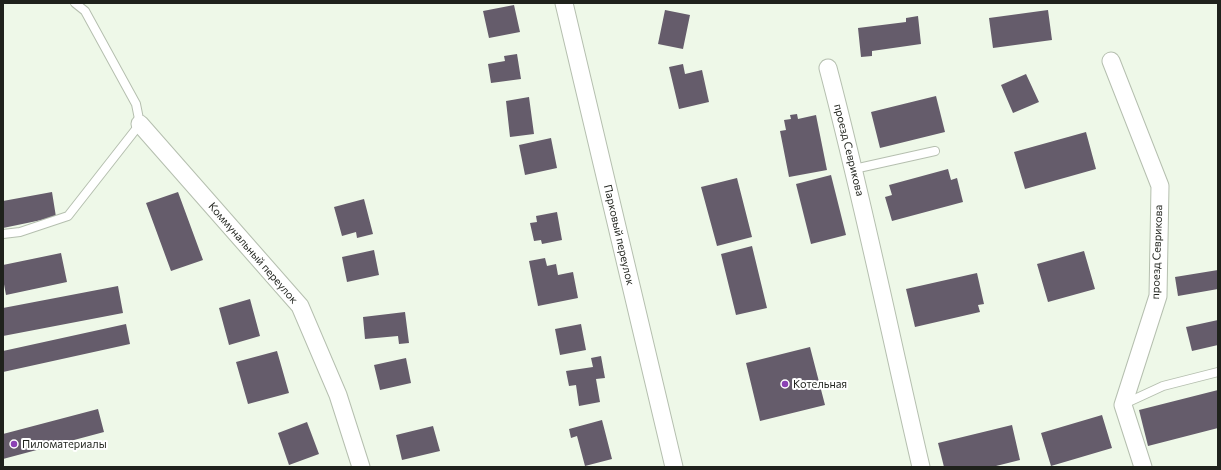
<!DOCTYPE html>
<meta charset="utf-8">
<style>
body{margin:0}
#map{position:relative;width:1221px;height:470px;overflow:hidden;background:#eef8e8;font-family:Commissioner,sans-serif}
canvas{display:block}
.frame{position:absolute;inset:0;border:4px solid #1f221c;pointer-events:none}
</style>
<div id="map">
<canvas width="1221" height="470"></canvas>
<div class="frame"></div>
</div>
<script>
const g = document.querySelector('canvas').getContext('2d');
g.lineJoin = 'round';
function fillPath(path, color) {
  g.fillStyle = color;
  g.fill(path, 'evenodd');
}
function strokePath(path, color, width, dash) {
  g.strokeStyle = color;
  g.lineWidth = width;
  g.lineCap = dash ? 'butt' : 'round';
  g.setLineDash(dash || []);
  g.stroke(path);
}
function drawText(font, color, halo, rows, align = 'center') {
  g.font = font + ' Commissioner,sans-serif';
  g.lineWidth = 4;
  g.setLineDash([]);
  g.textBaseline = 'middle';
  g.strokeStyle = halo;
  g.fillStyle = color;
  for (const [text, x, y, turn = 0] of rows) {
    g.save();
    g.translate(x, y);
    g.rotate((+turn || 0) * Math.PI / 180);
    g.textAlign = isNaN(turn) ? turn : align;
    if (halo) g.strokeText(text, 0, 0);
    g.fillText(text, 0, 0);
    g.restore();
  }
}
fillPath(new Path2D(`
 M514 5 520 32 489 38 483 11Z
 M665 10 690 15 683 49 658 44Z
 M1048 10 1052 40 993 48 989 18Z
 M918 16 921 44 872 51V56L861 57 858 28 906 22V18Z
 M517 54 521 79 491 83 488 64 505 61 504 56Z
 M683 64 685 74 702 70 709 102 679 109 669 67Z
 M1026 74 1039 102 1013 113 1001 85Z
 M936 96 945 132 880 148 871 112Z
 M529 97 534 134 510 137 506 101Z
 M797 114 798 119 816 115 827 170 789 177 780 131 786 130 784 120 791 119 790 115Z
 M1086 132 1096 169 1025 189 1014 152Z
 M551 138 557 168 525 175 519 145Z
 M948 169 951 180 957 178 963 202 892 221 885 197 892 195 889 185Z
 M831 175 846 235 811 244 796 184Z
 M737 178 752 237 717 246 701 187Z
 M52 192 56 217 3 228V201Z
 M178 192 203 260 171 271 146 203Z
 M364 199 373 234 357 238 356 232 342 236 334 207Z
 M557 212 562 240 542 244 541 240 534 241 530 223 537 222 536 216Z
 M752 246 767 308 736 315 721 254Z
 M374 250 379 275 347 282 342 257Z
 M1084 251 1095 289 1048 302 1037 264Z
 M61 253 67 282 6 295 3 279V265Z
 M545 258 547 266 556 264 558 275 573 272 578 298 538 306 529 261Z
 M1218 270V289L1178 296 1175 277Z
 M977 273 984 304 978 305 980 312 915 327 906 289Z
 M118 286 123 313 3 336V308Z
 M250 299 260 336 229 345 219 308Z
 M405 312 409 343 399 344 398 336 365 339 363 317Z
 M1218 320V345L1192 351 1186 327Z
 M126 324 130 344 3 372V351Z
 M581 324 586 350 560 355 555 329Z
 M810 347 825 405 760 421 746 363Z
 M277 351 289 393 248 404 236 362Z
 M601 356 605 378 596 379 600 402 579 406 576 385 569 386 566 371 593 367 591 358Z
 M406 358 411 383 380 390 374 365Z
 M1218 390V428L1148 446 1139 410Z
 M98 409 104 432 3 459V434Z
 M1102 415 1112 448 1051 466 1041 433Z
 M602 420 612 459 585 466 577 436 571 438 569 429Z
 M307 422 319 454 289 465 278 433Z
 M1012 425 1020 460 992 467H944L938 443Z
 M433 426 440 451 402 460 396 435Z`), '#655c6b');
const service = new Path2D(`
 M854 169 935 151
 M3 234 20 232 68 216 140 124 136 104 85 11 75 3
 M1124 404 1163 386 1218 372`);
const minor = new Path2D(`
 M564 3 674 467
 M1111 61 1160 186 1158 296 1123 405 1143 467
 M828 68C863 200 890 334 921 467
 M140 124 300 306 338 395 361 467`);
strokePath(service, '#b5bfaf', 10);
strokePath(minor, '#b5bfaf', 19);
strokePath(service, '#fff', 8);
strokePath(minor, '#fff', 17);
for (const [x, y, r, color] of [
 [785,384,4,"#8b42b4"],
 [14,444,4,"#8b42b4"]
]) {
  const dot = new Path2D();
  dot.arc(x, y, r, 0, 2 * Math.PI);
  g.fillStyle = color;
  g.fill(dot);
  strokePath(dot, '#fff', 1.5);
}
drawText('11px', '#1f221c', '#fff', [
 ["проезд Севрикова",849,150,76],
 ["Парковый переулок",619,235,77],
 ["проезд Севрикова",1157,252,-88],
 ["Коммунальный переулок",253,253,49]
]);
drawText('11px', '#1f221c', '#fff', [
 ["Котельная",793,384],
 ["Пиломатериалы",22,444]
], 'left');
</script>
